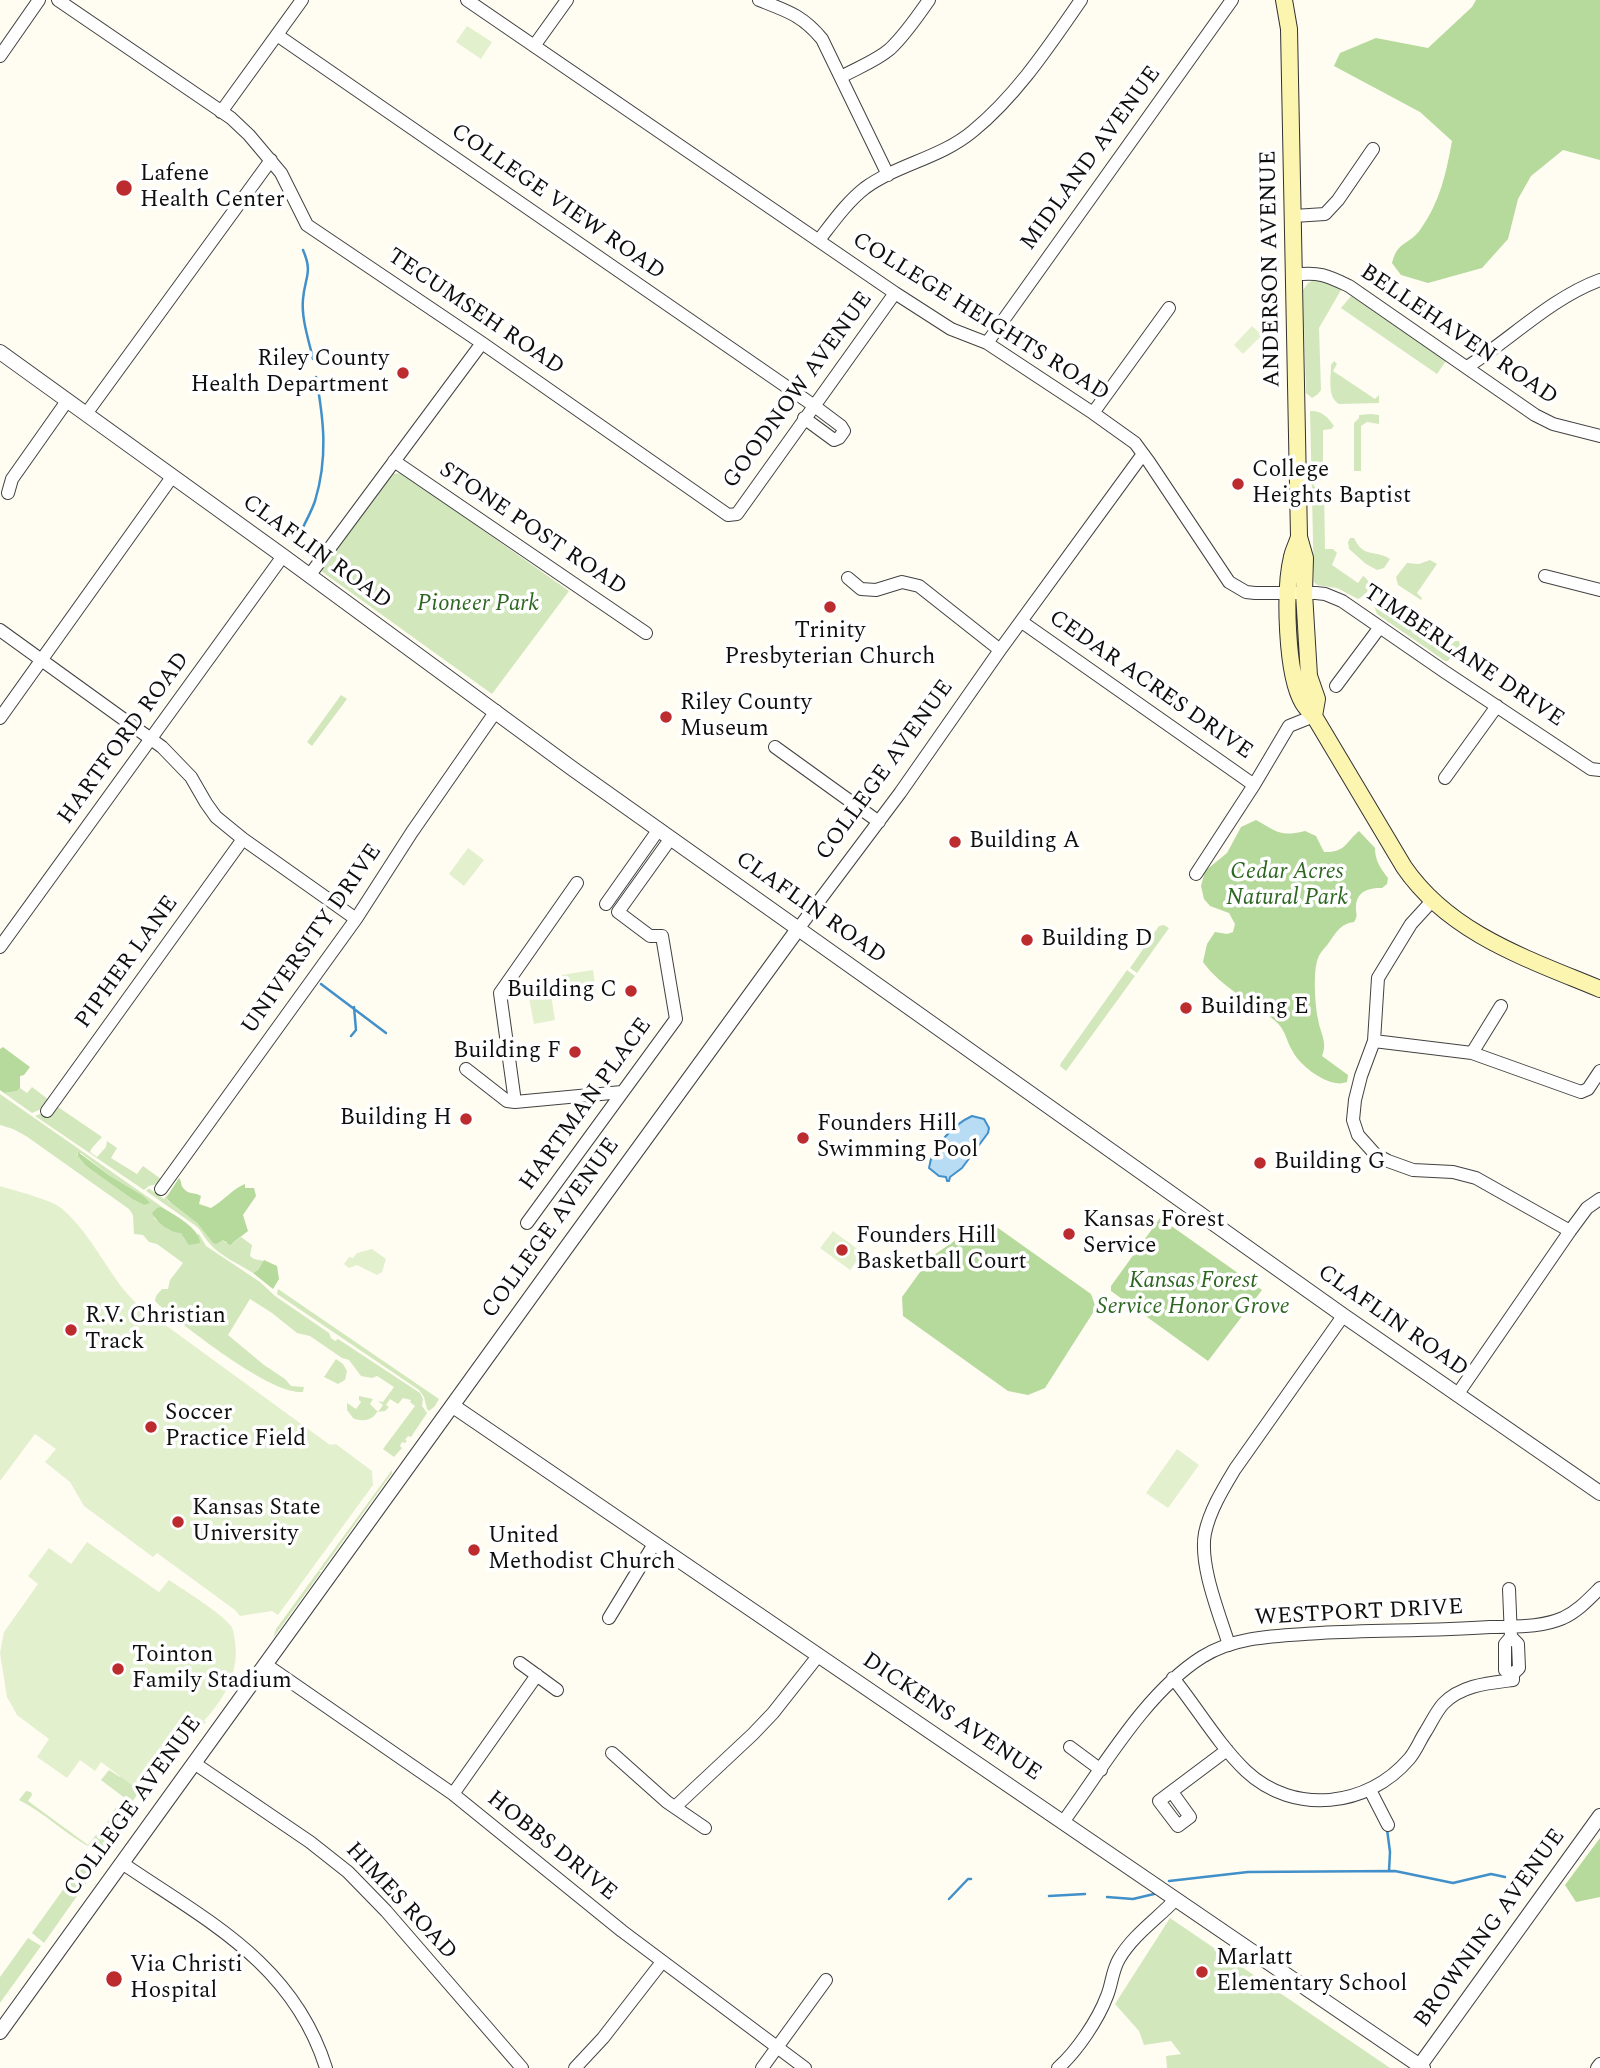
<!DOCTYPE html>
<style>
body{margin:0}
canvas{display:block;background:#fffcf2}
</style>
<canvas width="1600" height="2068"></canvas>
<script>
const g = document.querySelector('canvas').getContext('2d');
g.lineJoin = 'round';
function fillPath(path, color) {
  g.fillStyle = color;
  g.fill(path, 'evenodd');
}
function strokePath(path, color, width, dash) {
  g.strokeStyle = color;
  g.lineWidth = width;
  g.lineCap = dash ? 'butt' : 'round';
  g.setLineDash(dash || []);
  g.stroke(path);
}
function drawText(font, color, halo, rows, align = 'center') {
  g.font = font + ' Spectral,serif';
  g.lineWidth = 7;
  g.setLineDash([]);
  g.textBaseline = 'middle';
  g.strokeStyle = halo;
  g.fillStyle = color;
  for (const [text, x, y, turn = 0] of rows) {
    g.save();
    g.translate(x, y);
    g.rotate((+turn || 0) * Math.PI / 180);
    g.textAlign = isNaN(turn) ? turn : align;
    if (halo) g.strokeText(text, 0, 0);
    g.fillText(text, 0, 0);
    g.restore();
  }
}
fillPath(new Path2D(`
 M1314 280H1322L1340 287 1341 290 1319 328 1321 390 1318 394 1312 398 1306 393 1303 290 1308 283Z
 M1351 296 1446 361 1437 374 1341 308Z
 M1334 361 1337 364 1333 371 1375 399 1379 395V403L1339 404C1327 397 1331 378 1331 365Z
 M1310 411C1321 410 1328 417 1334 426L1331 429 1323 430V479L1316 480 1314 485 1316 490 1324 491 1325 549H1333L1337 553 1332 565 1358 583 1363 576C1374 583 1369 594 1358 599L1337 588 1317 585 1314 582Z
 M1371 414 1379 415V424L1367 422 1361 426V471H1354V423L1359 418V415Z
 M402 473 569 591 492 694 321 571 391 474Z
 M1350 538H1354C1364 559 1375 549 1390 559L1384 568 1377 570 1366 564 1349 549 1348 542Z
 M1430 560 1437 564 1417 593 1422 598 1421 600 1398 585 1396 577 1407 563 1419 564Z
 M1386 594 1393 596 1395 600 1392 605 1450 646 1455 641H1459L1460 645 1448 661H1445L1377 614 1374 606 1382 596Z
 M341 695 347 699 312 746 307 742Z
 M1164 925 1169 928 1137 973 1130 968 1159 926Z
 M1127 970 1135 976 1066 1071 1060 1066 1061 1063Z
 M32 1087 49 1100 44 1108 32 1113 4 1093 17 1091 20 1088 27 1093Z
 M0 1094 188 1225 161 1207 154 1218 169 1230 181 1233 186 1238 199 1234 192 1228 199 1234 206 1246 260 1282 275 1296 329 1333 331 1338 335 1341 338 1339 420 1393 423 1399 422 1406 427 1413 411 1437 408 1436 405 1440 407 1441 405 1443 402 1442 400 1446 402 1448 394 1457 383 1449 415 1406 410 1402 411 1400 403 1398 398 1404 390 1399 386 1405 389 1407 385 1411 377 1412C372 1421 361 1422 353 1418L347 1410V1403L356 1409 361 1402 359 1400V1396L373 1399 370 1404 378 1412 383 1405 378 1401 383 1402 394 1387 377 1376 372 1378 361 1376 349 1360 342 1358 310 1336 297 1333 272 1313 250 1299 228 1335 264 1365 285 1379 291 1386 304 1387 303 1392C270 1395 186 1327 159 1305L155 1301 156 1296 162 1289H168L170 1280 183 1263 157 1244 149 1242 143 1235 134 1234 133 1215 129 1209 26 1136 13 1129 0 1125ZM81 1153 110 1176 142 1195 144 1205 132 1199 86 1166 77 1154Z
 M58 1107 102 1137 92 1148 90 1152 97 1157 106 1147 107 1141 117 1148 111 1158 137 1174 143 1166 161 1179 157 1184 149 1186 144 1190 35 1116 45 1112 50 1115Z
 M148 1189H150L164 1199 168 1193 166 1198 168 1201 197 1223 213 1243 223 1240 226 1243H233L241 1237 252 1245 250 1256 254 1259 264 1261 258 1270 253 1273C239 1264 220 1256 210 1244 204 1238 202 1231 196 1226L146 1191Z
 M278 1289 436 1397 439 1399 435 1406 429 1411 427 1409 424 1397 419 1390 277 1294Z
 M336 1359 343 1364 347 1371 345 1380 338 1384 324 1377Z
 M392 1470V1473L322 1570H319L321 1572 273 1638 276 1629Z
 M203 1721 206 1722 184 1743 177 1739 132 1802 138 1807 130 1823 107 1854C76 1845 49 1815 19 1800L26 1791 31 1792 32 1795 28 1801 88 1845 96 1835 101 1833 116 1807 119 1808 126 1799 101 1780 109 1770 120 1777 141 1749Z
 M80 1866 92 1874 89 1879 44 1943 32 1933Z
 M1170 1918 1390 2068H1167L1166 2056 1181 2054 1171 2041 1144 2045 1139 2031 1115 2004Z
 M28 1938 41 1946 0 2003V1977Z`), '#d2e8bc');
fillPath(new Path2D(`
 M1476 0H1600V160L1563 150 1531 176 1518 199 1508 239 1482 268 1428 283 1401 275 1392 263C1398 240 1408 246 1420 230 1440 202 1446 174 1452 141L1420 112 1334 66 1340 53 1376 38 1428 48 1472 7Z
 M1256 820C1278 832 1279 837 1305 831L1316 836 1324 852C1345 853 1346 842 1359 831L1375 848C1375 860 1380 868 1388 878L1387 884 1382 888C1370 888 1358 890 1356 905 1355 913 1359 915 1354 922 1342 923 1336 932 1330 941 1327 946 1323 949 1320 954 1312 965 1315 1005 1318 1019 1320 1033 1328 1042 1322 1056L1348 1075 1347 1082C1343 1083 1340 1084 1336 1083 1321 1081 1300 1065 1293 1052 1286 1041 1286 1029 1274 1020 1250 1000 1222 988 1203 962L1207 944 1215 932 1227 934 1233 932 1235 924 1229 913 1210 906 1204 899 1201 886 1205 871 1227 853 1241 827Z
 M3 1047 30 1067 24 1075 20 1076V1088L17 1091 4 1093 0 1090V1049Z
 M78 1152 110 1176 142 1195 150 1203 144 1205 132 1199 86 1166 78 1156Z
 M179 1178C182 1181 180 1185 184 1189 189 1195 195 1192 201 1196L199 1204 211 1208C222 1202 235 1187 245 1184V1188H254L256 1196 243 1215 248 1231 230 1245 223 1240 216 1244 213 1243 197 1223 171 1203 166 1198Z
 M161 1207C173 1214 200 1228 200 1243L189 1245 181 1233C170 1233 157 1223 152 1213L157 1208Z
 M1160 1218 1262 1290 1208 1361 1111 1291V1286Z
 M991 1223 1091 1294 1096 1308 1045 1388 1028 1395 1008 1391 903 1316 902 1297 931 1257 966 1233Z
 M264 1260 277 1266 279 1279 273 1289 253 1273 258 1270Z
 M1600 1838V1897L1576 1902 1565 1885Z`), '#b6d99c');
fillPath(new Path2D(`
 M467 26 492 42 481 59 456 42Z
 M1252 326 1262 335 1243 354 1234 345Z
 M468 848 484 860 464 886 449 874Z
 M593 970 596 991 564 996 561 975Z
 M551 995 555 1020 534 1024 529 998Z
 M0 1186C15 1191 50 1199 61 1208 93 1234 108 1277 138 1305L330 1445 336 1444 372 1471 373 1485 278 1615 272 1611 240 1616 235 1610 157 1553 153 1557 84 1506 70 1482 45 1462 56 1449 35 1434 0 1481Z
 M833 1231 863 1253 850 1270 820 1248Z
 M372 1249 386 1259 382 1272 377 1275 357 1265 349 1268 344 1264 349 1257 353 1258 357 1253Z
 M1177 1449 1199 1465 1168 1508 1146 1493Z
 M87 1542 159 1592 169 1580C185 1591 220 1612 231 1626 234 1631 234 1635 235 1641 241 1682 213 1714 185 1740L177 1734 137 1789 101 1762 95 1771 80 1760 67 1778 37 1757 49 1739 17 1715 7 1697 0 1653 4 1632 38 1584 28 1576 49 1548 71 1564Z`), '#e3f0ce');
const water = new Path2D(`
 M972 1116 984 1119 989 1128 988 1133 962 1168 950 1177 949 1181H947L946 1177 939 1176 929 1168C931 1148 954 1124 972 1116Z`);
fillPath(water, '#b8dcf4');
strokePath(water, '#4190c9', 2);
strokePath(new Path2D(`
 M303 250C313 273 305 276 303 299 301 318 309 341 313 359
 M299 536C304 524 311 513 315 501 328 458 324 421 316 377
 M321 984 386 1033
 M351 1036 356 1030 354 1007
 M1387 1829 1390 1852 1389 1871
 M1169 1881 1248 1872 1395 1871 1453 1883 1491 1874 1505 1877
 M1049 1896 1085 1894
 M1107 1897 1133 1899 1154 1894
 M949 1899 968 1879H971`), '#4190c9', 2.5);
const minor = new Path2D(`
 M58 0 231 118 249 135 281 173 307 225 482 343 728 515 737 514 895 293
 M467 0 895 293 951 329 987 343 1093 413 1135 443 1149 462 1229 582 1246 592 1255 593H1316L1325 594 1342 601 1445 672 1591 769 1600 770
 M759 0C787 11 802 15 822 39L888 175
 M277 35 813 405 841 426 844 431 839 438 834 440 804 418
 M534 46 567 0
 M0 56 39 0
 M841 77C857 68 876 61 890 49 905 35 917 17 929 0
 M221 112 302 0
 M1294 216 1325 214 1338 200 1373 149
 M819 240C833 222 847 202 865 188 898 164 941 158 973 131 1017 95 1049 46 1081 0
 M1294 275C1318 271 1328 276 1349 286L1535 415 1553 424 1600 436
 M987 343 1232 0
 M1467 367C1511 339 1551 298 1600 280
 M1093 413 1169 308
 M86 414 271 160
 M394 461 646 633
 M8 493 12 479 67 401
 M309 576 482 343
 M1545 576 1600 590
 M848 578 861 589 876 590 902 582 919 586 1000 650
 M1022 622 1254 785
 M0 630 162 747 191 777 206 803 216 817 243 839 356 919
 M1336 686 1380 627
 M0 718 172 477
 M775 747 879 822
 M1445 778 1497 706
 M1196 874 1254 785 1289 726 1314 716
 M1432 901 1411 924 1378 978 1374 1041 1361 1076 1355 1100 1353 1120 1358 1135 1375 1154 1388 1161 1413 1170 1453 1172 1476 1178 1570 1231
 M606 904 659 829
 M798 929 900 793 1000 650 1143 454
 M0 947 283 556
 M1374 1041 1472 1053 1581 1092 1588 1089 1600 1071
 M1472 1053 1501 1006
 M466 1069 507 1101 515 1102 622 1092
 M515 1102 500 993 577 883
 M47 1111 243 839
 M161 1189 356 919 412 832 496 711
 M527 1223 676 1019 662 936H650L618 912 671 838
 M1457 1395 1570 1231 1587 1208 1600 1199
 M609 1618 654 1544
 M1511 1637 1505 1644V1670L1513 1674
 M1229 1645C1219 1613 1199 1565 1205 1533 1210 1510 1223 1489 1235 1469L1343 1316
 M520 1663 557 1690
 M265 1664 453 1794 622 1931 805 2068
 M1173 1678C1198 1709 1218 1744 1246 1771 1294 1816 1368 1807 1409 1759 1416 1751 1420 1740 1426 1731 1431 1723 1436 1712 1443 1704 1461 1685 1489 1683 1513 1680V1674L1519 1668 1518 1644 1511 1637 1509 1589
 M1070 1747 1101 1770
 M612 1753 667 1802 705 1828
 M194 1763 310 1842 348 1872 386 1911 522 2068
 M1370 1790 1388 1825
 M1172 1792 1190 1817 1178 1826 1159 1801 1227 1750
 M453 1794 537 1675
 M675 1807 753 1734 773 1713 818 1656
 M1063 1822C1103 1768 1145 1693 1202 1657 1237 1635 1281 1636 1320 1633 1377 1630 1433 1631 1490 1627 1514 1626 1540 1628 1563 1618 1578 1611 1589 1599 1600 1588
 M122 1863C207 1921 293 1963 326 2068
 M575 2068 603 2038 662 1962
 M762 2068 826 1980
 M1058 2068C1077 2051 1098 2020 1107 1996 1112 1984 1112 1971 1119 1959 1133 1935 1157 1919 1176 1899
 M1597 2068 1600 2064`);
const tertiary = new Path2D(`
 M0 352 283 556 573 769 1344 1316 1600 1493
 M453 1406 1423 2068
 M0 2032 566 1248 798 929
 M1418 2068 1600 1816`);
const secondary = new Path2D(`
 M1284 0 1289 29 1299 537 1305 558 1304 593 1309 676 1317 699 1314 716
 M1299 537C1297 544 1293 551 1292 557 1284 589 1286 675 1303 703 1306 708 1310 712 1314 716L1404 867C1450 934 1528 959 1600 989`);
strokePath(minor, '#424242', 14);
strokePath(tertiary, '#424242', 16);
strokePath(secondary, '#313131', 18);
strokePath(minor, '#fff', 12);
strokePath(tertiary, '#fff', 14);
strokePath(secondary, '#fcf5b0', 16);
for (const [x, y, r, color] of [
 [124,188,9,"#bc2b2e"],
 [403,373,7,"#bc2b2e"],
 [1238,484,7,"#bc2b2e"],
 [830,607,7,"#bc2b2e"],
 [666,717,7,"#bc2b2e"],
 [955,842,7,"#bc2b2e"],
 [1027,940,7,"#bc2b2e"],
 [631,991,7,"#bc2b2e"],
 [1186,1008,7,"#bc2b2e"],
 [575,1052,7,"#bc2b2e"],
 [466,1119,7,"#bc2b2e"],
 [803,1138,7,"#bc2b2e"],
 [1260,1163,7,"#bc2b2e"],
 [1069,1234,7,"#bc2b2e"],
 [842,1250,7,"#bc2b2e"],
 [71,1330,7,"#bc2b2e"],
 [151,1427,7,"#bc2b2e"],
 [178,1522,7,"#bc2b2e"],
 [474,1550,7,"#bc2b2e"],
 [118,1669,7,"#bc2b2e"],
 [1202,1972,7,"#bc2b2e"],
 [114,1979,9,"#bc2b2e"]
]) {
  const dot = new Path2D();
  dot.arc(x, y, r, 0, 2 * Math.PI);
  g.fillStyle = color;
  g.fill(dot);
  strokePath(dot, '#fff', 2.5);
}
drawText('23px', '#0f0f0f', '#fff', [
 ["MIDLAND AVENUE",1092,159,-54],
 ["COLLEGE VIEW ROAD",557,203,35],
 ["ANDERSON AVENUE",1272,269,-91],
 ["TECUMSEH ROAD",475,313,34],
 ["COLLEGE HEIGHTS ROAD",980,318,32],
 ["BELLEHAVEN ROAD",1458,336,34],
 ["GOODNOW AVENUE",799,391,-54],
 ["STONE POST ROAD",532,530,34],
 ["CLAFLIN ROAD",316,553,36],
 ["TIMBERLANE DRIVE",1463,657,34],
 ["CEDAR ACRES DRIVE",1150,686,35],
 ["HARTFORD ROAD",125,739,-54],
 ["COLLEGE AVENUE",886,771,-54],
 ["CLAFLIN ROAD",810,909,35],
 ["UNIVERSITY DRIVE",313,940,-55],
 ["PIPHER LANE",128,963,-54],
 ["HARTMAN PLACE",587,1105,-54],
 ["COLLEGE AVENUE",552,1229,-54],
 ["CLAFLIN ROAD",1392,1322,35],
 ["WESTPORT DRIVE",1359,1614,-3],
 ["DICKENS AVENUE",951,1718,34],
 ["COLLEGE AVENUE",134,1807,-54],
 ["HOBBS DRIVE",551,1847,39],
 ["HIMES ROAD",400,1902,47],
 ["BROWNING AVENUE",1491,1929,-54]
]);
drawText('23px', '#0f0f0f', '#fff', [
 ["Lafene",140,175],
 ["Health Center",140,201],
 ["Riley County",389,360,"right"],
 ["Health Department",389,386,"right"],
 ["College",1252,471],
 ["Heights Baptist",1252,497],
 ["Trinity",830,632,"center"],
 ["Presbyterian Church",830,658,"center"],
 ["Riley County",680,704],
 ["Museum",680,730],
 ["Building A",969,842],
 ["Building D",1041,940],
 ["Building C",617,991,"right"],
 ["Building E",1200,1008],
 ["Building F",561,1052,"right"],
 ["Building H",452,1119,"right"],
 ["Founders Hill",817,1125],
 ["Swimming Pool",817,1151],
 ["Building G",1274,1163],
 ["Kansas Forest",1083,1221],
 ["Service",1083,1247],
 ["Founders Hill",856,1237],
 ["Basketball Court",856,1263],
 ["R.V. Christian",85,1317],
 ["Track",85,1343],
 ["Soccer",165,1414],
 ["Practice Field",165,1440],
 ["Kansas State",192,1509],
 ["University",192,1535],
 ["United",488,1537],
 ["Methodist Church",488,1563],
 ["Tointon",132,1656],
 ["Family Stadium",132,1682],
 ["Marlatt",1216,1959],
 ["Elementary School",1216,1985],
 ["Via Christi",130,1966],
 ["Hospital",130,1992]
], 'left');
drawText('italic 23px', '#2d6621', '#fff', [
 ["Pioneer Park",478,605],
 ["Cedar Acres",1287,873],
 ["Natural Park",1287,899],
 ["Kansas Forest",1193,1282],
 ["Service Honor Grove",1193,1308]
]);
</script>
